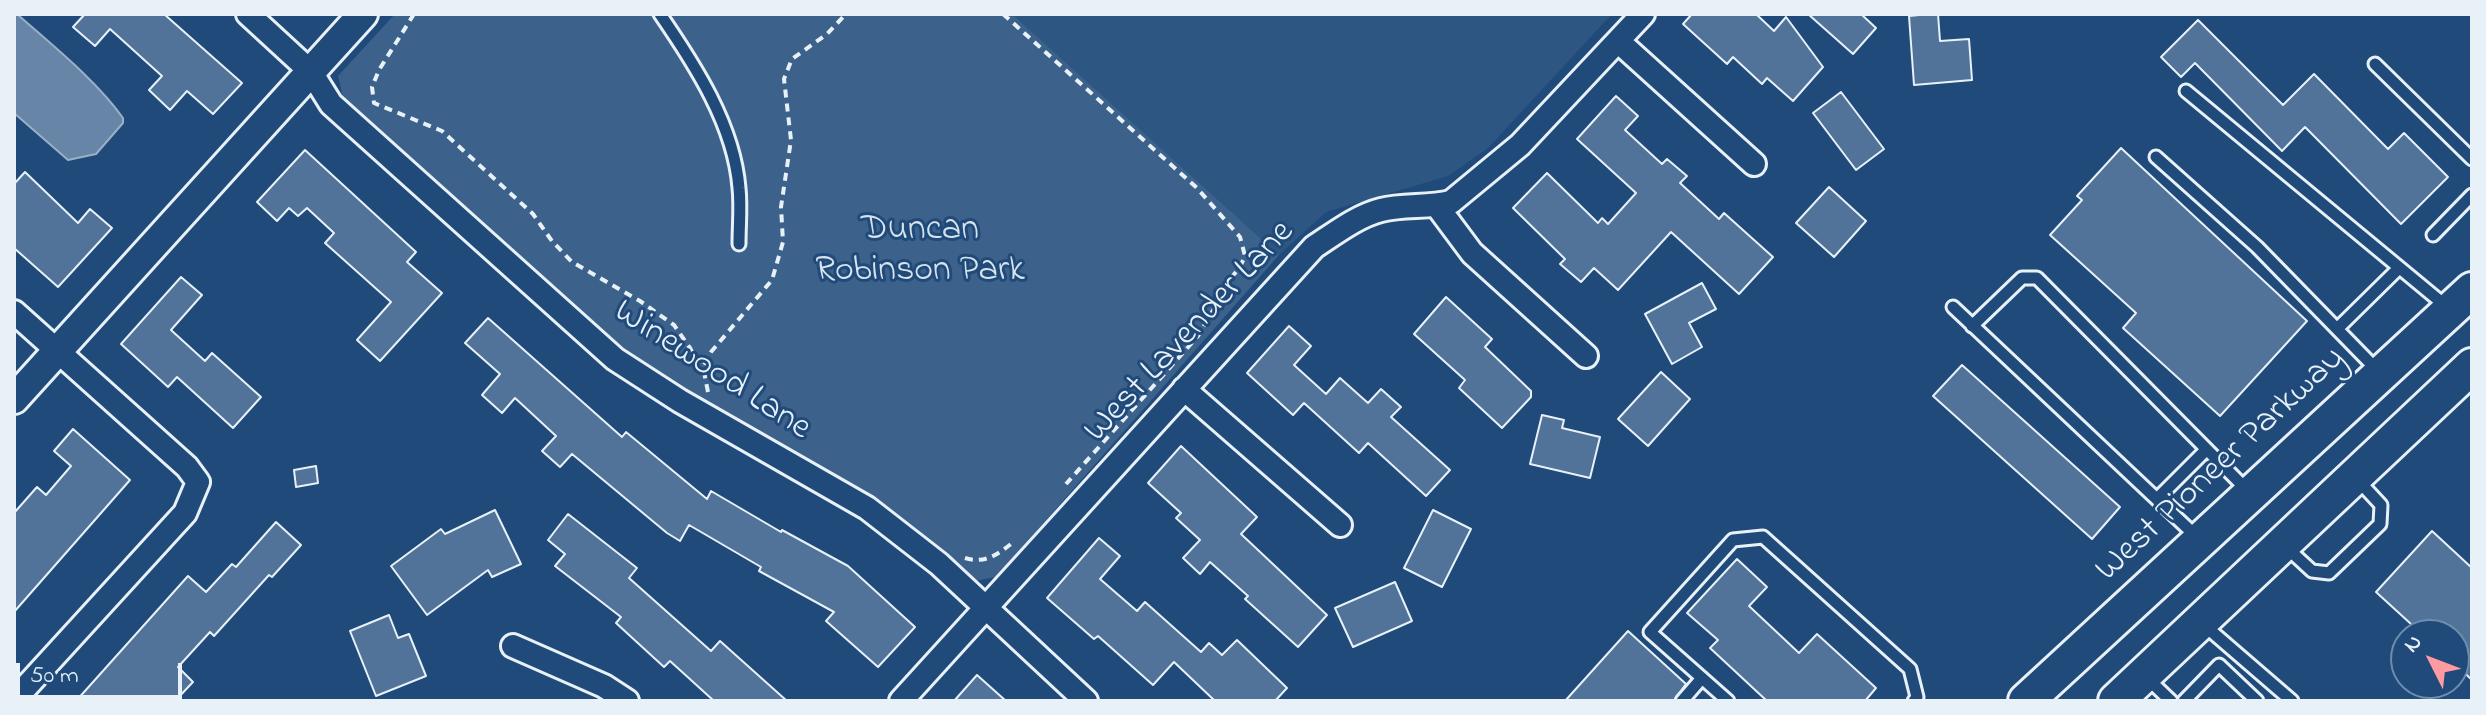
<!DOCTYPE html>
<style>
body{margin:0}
#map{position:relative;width:2486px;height:715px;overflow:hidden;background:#1f4a7a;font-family:"Indie Flower",sans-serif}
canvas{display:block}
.frame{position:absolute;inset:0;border:16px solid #e8f1f8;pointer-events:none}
.north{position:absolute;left:2390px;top:619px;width:80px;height:80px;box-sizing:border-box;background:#1f4a7a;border:2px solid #6f8dac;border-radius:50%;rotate:312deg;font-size:22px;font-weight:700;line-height:32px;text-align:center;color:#e8f1f8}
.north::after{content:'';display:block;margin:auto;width:28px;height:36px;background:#ff9aa2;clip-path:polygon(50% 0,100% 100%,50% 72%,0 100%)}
.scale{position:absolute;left:16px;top:663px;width:166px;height:36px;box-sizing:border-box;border:4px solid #e8f1f8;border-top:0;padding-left:10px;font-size:24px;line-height:28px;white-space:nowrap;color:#e8f1f8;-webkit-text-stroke:6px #1f4a7a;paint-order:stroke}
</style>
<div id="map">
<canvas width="2486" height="715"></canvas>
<div class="frame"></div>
<div class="north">N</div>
<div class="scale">50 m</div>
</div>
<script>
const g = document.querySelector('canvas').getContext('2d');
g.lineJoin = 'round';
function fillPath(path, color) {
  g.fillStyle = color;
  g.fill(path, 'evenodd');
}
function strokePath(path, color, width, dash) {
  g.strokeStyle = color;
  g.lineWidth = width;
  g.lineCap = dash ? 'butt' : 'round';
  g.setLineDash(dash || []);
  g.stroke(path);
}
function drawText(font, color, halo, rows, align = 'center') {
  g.font = font + ' "Indie Flower",sans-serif';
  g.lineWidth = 6;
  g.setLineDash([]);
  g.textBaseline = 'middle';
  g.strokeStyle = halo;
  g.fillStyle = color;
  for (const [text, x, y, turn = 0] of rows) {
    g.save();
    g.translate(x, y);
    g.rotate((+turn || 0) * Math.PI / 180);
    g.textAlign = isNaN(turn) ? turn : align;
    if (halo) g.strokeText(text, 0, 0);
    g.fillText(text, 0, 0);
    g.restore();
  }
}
fillPath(new Path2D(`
 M1012 14H1612L1488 148 1448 176 1326 212 1279 255Z`), '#2e5683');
fillPath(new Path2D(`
 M395 14H1012L1279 255 996 577 975 581 961 568 837 481 638 361 343 97 338 76Z`), '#3c628c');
const water = new Path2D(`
 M14 14H17C52 45 97 81 123 118V123L96 154 68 160 14 113Z`);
fillPath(water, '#6685a7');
strokePath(water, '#9ab0c7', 2);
const building = new Path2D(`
 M85 14H164L242 83 213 114 187 91 170 110 149 90 162 76 110 29 95 46 73 27Z
 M1692 14H1756L1774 31 1786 17 1823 67 1793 101 1767 78 1762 84 1733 57 1727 64 1683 24Z
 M1808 14H1861L1876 28 1853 54Z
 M1929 14H1938L1940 41 1969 39 1972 80 1914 85 1909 16Z
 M2198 20 2283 105 2314 74 2388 149 2404 133 2448 177 2401 224 2305 127 2282 151 2195 63 2181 77 2161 57Z
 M1841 92 1884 149 1856 170 1813 113Z
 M1616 96 1638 116 1625 130 1662 164 1667 159 1687 176 1680 183 1719 219 1724 213 1773 257 1739 294 1671 232 1618 290 1594 268 1581 282 1560 264 1565 259 1513 208 1547 173 1598 223 1602 218 1608 224 1636 193 1577 139Z
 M2121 148 2307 321 2220 416 2123 328 2136 313 2050 235 2082 200 2077 196Z
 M305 150 416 252 407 262 442 293 380 361 357 340 391 302 325 243 334 233 307 208 298 216 289 208 277 221 257 202Z
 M25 172 78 223 90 209 112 228 58 287 14 248V184Z
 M1829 187 1866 221 1834 257 1796 223Z
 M181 277 202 295 171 330 205 361 212 353 261 397 233 428 177 377 168 387 121 344Z
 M1702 283 1716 309 1689 323 1702 347 1672 364 1645 314Z
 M1446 297 1492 339 1485 347 1531 391V397L1502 428 1459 388 1465 380 1414 334Z
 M488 318 622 437 626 432 707 499 711 491 781 532 782 530 848 566 915 627 878 667 826 621 834 612 759 571 761 567 689 525 680 541 667 533 572 454 560 467 542 451 556 436 515 398 502 413 482 395 500 374 465 343Z
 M1289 326 1311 346 1294 365 1326 394 1340 378 1368 403 1381 389 1401 407 1391 417 1450 470 1426 496 1368 443 1359 453 1304 403 1293 415 1247 373Z
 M1962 365 2120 507 2092 539 1933 396Z
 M1661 372 1690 399 1648 446 1618 419Z
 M1542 415 1564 420 1562 428 1600 437 1590 478 1530 464Z
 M73 429 130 480 14 612V513L37 487 46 495 71 466 54 451Z
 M1181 446 1257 517 1241 534 1327 615 1298 647 1245 599 1248 596 1210 562 1200 574 1183 558 1200 540 1176 518 1181 513 1148 483Z
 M316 466 318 483 296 487 294 470Z
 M495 510 521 564 492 577 488 570 427 615 391 566 441 529 445 534Z
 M1433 510 1471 529 1442 587 1404 568Z
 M568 514 637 568 629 578 711 651 720 641 787 701H714L670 661 664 667 616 623 621 617 555 566 565 554 548 540Z
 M276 522 301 545 272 577 269 575 214 636 210 632 178 667 193 682 175 701H76L188 576 206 592 232 564 236 567Z
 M2432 531 2472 568V680L2454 663V635H2423L2376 592Z
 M1099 538 1120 556 1100 579 1137 611 1145 602 1201 652 1209 643 1222 655 1237 640 1287 688 1275 701H1215L1174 662 1153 685 1098 636 1094 639 1047 598Z
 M1737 559 1767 587 1749 606 1799 653 1817 634 1876 688 1865 701H1767L1710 648 1718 640 1687 613Z
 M1395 582 1412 621 1353 647 1335 608Z
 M389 615 398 638 409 634 426 676 376 696 350 631Z
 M1628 631 1686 684 1674 701H1565Z
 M977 675 1006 701H954Z`);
fillPath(building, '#517399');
strokePath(building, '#e8f1f8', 2);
const service = new Path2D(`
 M660 14C695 65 734 125 739 188 741 206 739 226 739 244
 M2375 64 2472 159
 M2186 91 2447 307
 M2156 157 2257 247 2378 371
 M2433 235 2472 195
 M1953 307 2198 538
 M1972 326 2022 278H2037L2248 491
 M2337 329 2399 268
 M2157 499 2206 450
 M2286 547 2312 571 2329 573 2380 524 2381 505 2356 478
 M2204 625 2292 701
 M2147 678 2171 701
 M1682 701 1702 678
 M1728 701 1650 632 1733 540 1763 537 1910 669 1917 697 1914 701
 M2184 701 2219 665 2257 701`);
const minor = new Path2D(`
 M248 14 311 72 331 104 615 359 680 401 867 508 939 564 1086 701
 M1618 41 1754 164
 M1437 206 1472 253 1586 356
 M14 312 187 467 198 482 185 513 14 700
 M1184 389 1340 525
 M513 646 604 686 627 701
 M901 701 1314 247C1334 234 1357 216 1381 210 1404 204 1428 208 1451 202L1520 145 1643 14`);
const tertiary = new Path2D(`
 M14 399 363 14`);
const primary = new Path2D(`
 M2026 701 2472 290
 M2116 701 2472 366`);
strokePath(service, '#e8f1f8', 17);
strokePath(minor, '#e8f1f8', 28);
strokePath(tertiary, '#e8f1f8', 34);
strokePath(primary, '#e8f1f8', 40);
strokePath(new Path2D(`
 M414 14 379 70 372 87 374 103 442 131 533 214 552 241 572 262 640 301 674 325 690 348 703 374
 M1003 14 1197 188 1240 237 1245 256 1240 267 1218 294 1215 307 1198 336 1066 484
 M708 392 703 367 711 352 772 280 783 242 781 207 791 140 784 79 792 59 827 34 846 14
 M965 558C984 564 997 555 1011 544`), '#e8f1f8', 4, [8, 6]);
strokePath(service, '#1f4a7a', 11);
strokePath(minor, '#1f4a7a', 22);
strokePath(tertiary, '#1f4a7a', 28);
strokePath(primary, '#1f4a7a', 34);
drawText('36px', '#d7e3ed', '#1f4a7a', [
 ["Duncan",920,232],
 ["Robinson Park",920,273]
]);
drawText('36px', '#e8f1f8', '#1f4a7a', [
 ["West Lavender Lane",1191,333,-47],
 ["Winewood Lane",711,372,33],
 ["West Pioneer Parkway",2222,466,-43]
]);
</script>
